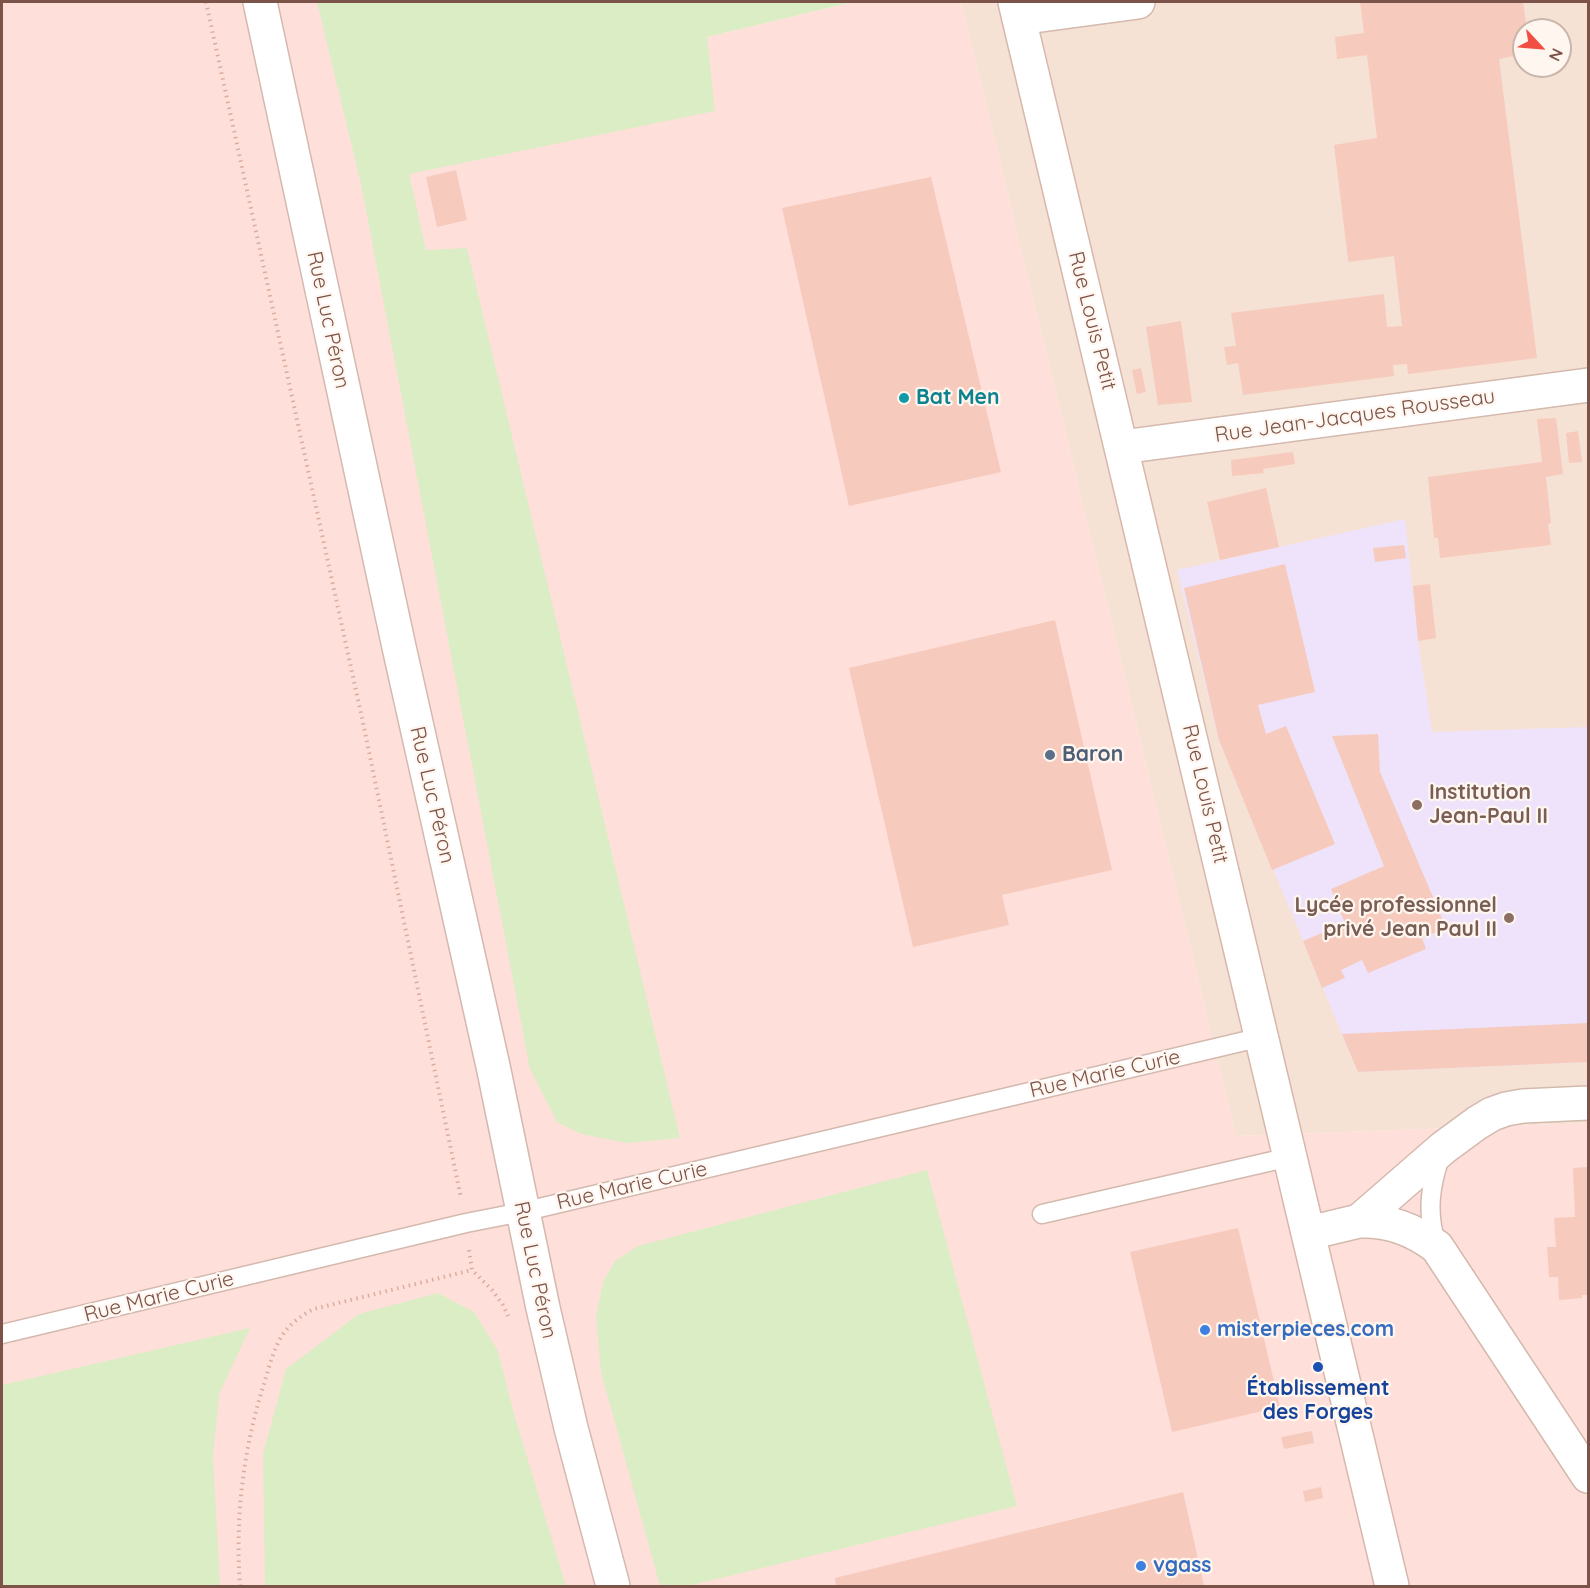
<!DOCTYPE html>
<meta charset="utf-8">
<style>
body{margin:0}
#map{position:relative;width:1590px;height:1588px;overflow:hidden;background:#fef2e7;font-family:Quicksand,sans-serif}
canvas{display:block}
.frame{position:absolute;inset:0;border:3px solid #7b5349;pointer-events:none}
.north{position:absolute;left:1512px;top:18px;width:60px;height:60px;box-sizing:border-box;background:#fff6ef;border:2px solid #cab5ad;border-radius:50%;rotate:116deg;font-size:16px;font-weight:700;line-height:24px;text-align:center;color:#7b5349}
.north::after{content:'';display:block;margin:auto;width:21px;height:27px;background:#f14f43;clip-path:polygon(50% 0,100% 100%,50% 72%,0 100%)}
</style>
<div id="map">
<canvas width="1590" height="1588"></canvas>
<div class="frame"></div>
<div class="north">N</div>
</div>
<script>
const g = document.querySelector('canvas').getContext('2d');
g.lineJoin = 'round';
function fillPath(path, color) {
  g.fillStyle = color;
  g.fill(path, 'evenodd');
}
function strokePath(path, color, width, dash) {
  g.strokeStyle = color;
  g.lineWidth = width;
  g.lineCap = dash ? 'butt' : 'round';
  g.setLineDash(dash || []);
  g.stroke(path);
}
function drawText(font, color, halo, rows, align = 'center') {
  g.font = font + ' Quicksand,sans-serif';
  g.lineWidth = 4.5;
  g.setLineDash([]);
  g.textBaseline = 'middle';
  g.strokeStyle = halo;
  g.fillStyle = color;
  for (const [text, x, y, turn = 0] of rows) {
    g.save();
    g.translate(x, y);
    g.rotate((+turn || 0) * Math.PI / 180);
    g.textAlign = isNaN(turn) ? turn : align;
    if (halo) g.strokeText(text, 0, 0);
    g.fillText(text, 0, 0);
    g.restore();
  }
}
fillPath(new Path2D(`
 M961 2H1588V1123L1236 1136ZM1524 30H1560V66H1524Z`), '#f6e2d5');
fillPath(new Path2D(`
 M2 2H699L707 37 853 2H961L1236 1136 1588 1123V1586H2Z`), '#ffdfda');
fillPath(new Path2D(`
 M1405 519 1418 641 1432 732 1588 727V1062L1358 1072 1219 740 1177 570Z`), '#efe3fb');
fillPath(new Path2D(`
 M317 2H853L707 37 715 111 409 174 426 250 467 248 680 1138 627 1143 581 1134 557 1122 530 1069 361 184Z
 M927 1170 1017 1506 688 1586H660L601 1372 596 1317 603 1282 615 1261 638 1246Z
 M438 1293 474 1312 498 1351 514 1414 566 1586H265L263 1454 286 1369 359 1314Z
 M250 1328 219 1394 213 1456 220 1586H2V1385Z`), '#dbedc4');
fillPath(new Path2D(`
 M1360 2H1523L1527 30H1524V54L1499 59 1537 358 1408 374 1407 364 1393 365 1394 376 1243 395 1238 363 1227 365 1224 347 1236 346 1231 313 1384 294 1387 327 1402 326 1394 256 1349 262 1348 259 1334 145 1377 138 1367 55 1337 59 1335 37 1364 33Z
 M456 170 467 220 437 227 426 177Z
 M931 177 1001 472 849 506 782 208Z
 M1181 321 1192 402 1158 405 1146 327Z
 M1141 368 1146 392 1137 394 1132 370Z
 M1556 418 1563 474 1546 477 1551 523 1548 524 1551 545 1440 558 1438 538H1434L1428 477 1542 462 1537 419Z
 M1578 431 1582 462 1569 463 1566 433Z
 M1293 452 1295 464 1263 469 1264 473 1232 476 1231 460Z
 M1266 488 1279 547 1220 560 1207 502Z
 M1404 545 1406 558 1375 562 1373 548Z
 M1285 564 1315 692 1258 705 1266 734 1286 726 1335 844 1272 870 1219 740 1184 588Z
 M1430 584 1436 638 1418 641 1413 586Z
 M1055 620 1112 870 1002 895 1009 925 913 947 849 668Z
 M1378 734 1380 772 1446 928 1422 938 1426 949 1368 973 1362 960 1341 970 1345 978 1322 988 1303 941 1345 923 1331 889 1384 866 1332 736Z
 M1588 1023V1062L1358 1072 1342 1034Z
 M1588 1167V1295H1582V1298L1559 1300 1558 1277H1549L1547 1247H1556L1554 1218 1575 1217 1573 1168Z
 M1238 1228 1280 1407 1172 1432 1130 1252Z
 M1312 1431 1314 1443 1284 1449 1281 1437Z
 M1321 1487 1323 1498 1305 1502 1303 1491Z
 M1183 1492 1204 1586H836L835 1578Z`), '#f6cabc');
const lane = new Path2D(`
 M1042 1214 1290 1157
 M1437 1245C1426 1214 1430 1185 1441 1155
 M2 1334 466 1223 522 1212 1262 1037`);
const street = new Path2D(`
 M260 2 399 647 493 1066 543 1308 571 1428 613 1586
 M1019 18 1138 2
 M1122 447 1588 385
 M1359 1221C1389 1220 1413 1229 1437 1247L1588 1476
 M1309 1233 1359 1221 1443 1148 1477 1123 1492 1114 1506 1109 1523 1106 1588 1103`);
const secondary = new Path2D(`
 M1015 2 1392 1586`);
strokePath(lane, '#d4b9ae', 21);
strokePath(street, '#d4b9ae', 36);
strokePath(secondary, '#d7b8ab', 36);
strokePath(new Path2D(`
 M206 2 362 718 461 1198
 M469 1250 472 1270 492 1290 503 1305 508 1316
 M240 1586C235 1519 243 1451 263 1387 268 1371 272 1354 280 1339 288 1325 300 1316 314 1309L472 1270`), '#dbad9f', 4, [1.5, 4.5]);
strokePath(lane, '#fff', 18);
strokePath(street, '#fff', 33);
strokePath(secondary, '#fff', 33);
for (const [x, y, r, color] of [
 [904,398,6,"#0f9aa8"],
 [1050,755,6,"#5c6f8a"],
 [1417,805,6,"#8d6e63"],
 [1509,918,6,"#8d6e63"],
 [1205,1330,6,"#3f7fe0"],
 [1318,1367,6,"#1a4fb4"],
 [1141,1566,6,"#3f7fe0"]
]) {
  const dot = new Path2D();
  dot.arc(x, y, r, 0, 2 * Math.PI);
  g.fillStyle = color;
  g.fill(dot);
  strokePath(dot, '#fff6ef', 2);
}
drawText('21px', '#7b5349', '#fff6ef', [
 ["Rue Luc Péron",328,320,78],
 ["Rue Louis Petit",1092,321,76],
 ["Rue Jean-Jacques Rousseau",1355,416,-8],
 ["Rue Louis Petit",1205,794,77],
 ["Rue Luc Péron",432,795,77],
 ["Rue Marie Curie",1105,1074,-13],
 ["Rue Marie Curie",632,1186,-13],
 ["Rue Luc Péron",535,1270,78],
 ["Rue Marie Curie",159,1297,-14]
]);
drawText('bold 21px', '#0d838f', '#fff6ef', [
 ["Bat Men",916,398]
], 'left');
drawText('bold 21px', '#4e5e75', '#fff6ef', [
 ["Baron",1062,755]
], 'left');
drawText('bold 21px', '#785e54', '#fff6ef', [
 ["Institution",1429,793],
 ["Jean-Paul II",1429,817],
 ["Lycée professionnel",1497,906,"right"],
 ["privé Jean Paul II",1497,930,"right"]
], 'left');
drawText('bold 21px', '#366cbe', '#fff6ef', [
 ["misterpieces.com",1217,1330],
 ["vgass",1153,1566]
], 'left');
drawText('bold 21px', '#164399', '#fff6ef', [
 ["Établissement",1318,1389],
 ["des Forges",1318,1413]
]);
</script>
